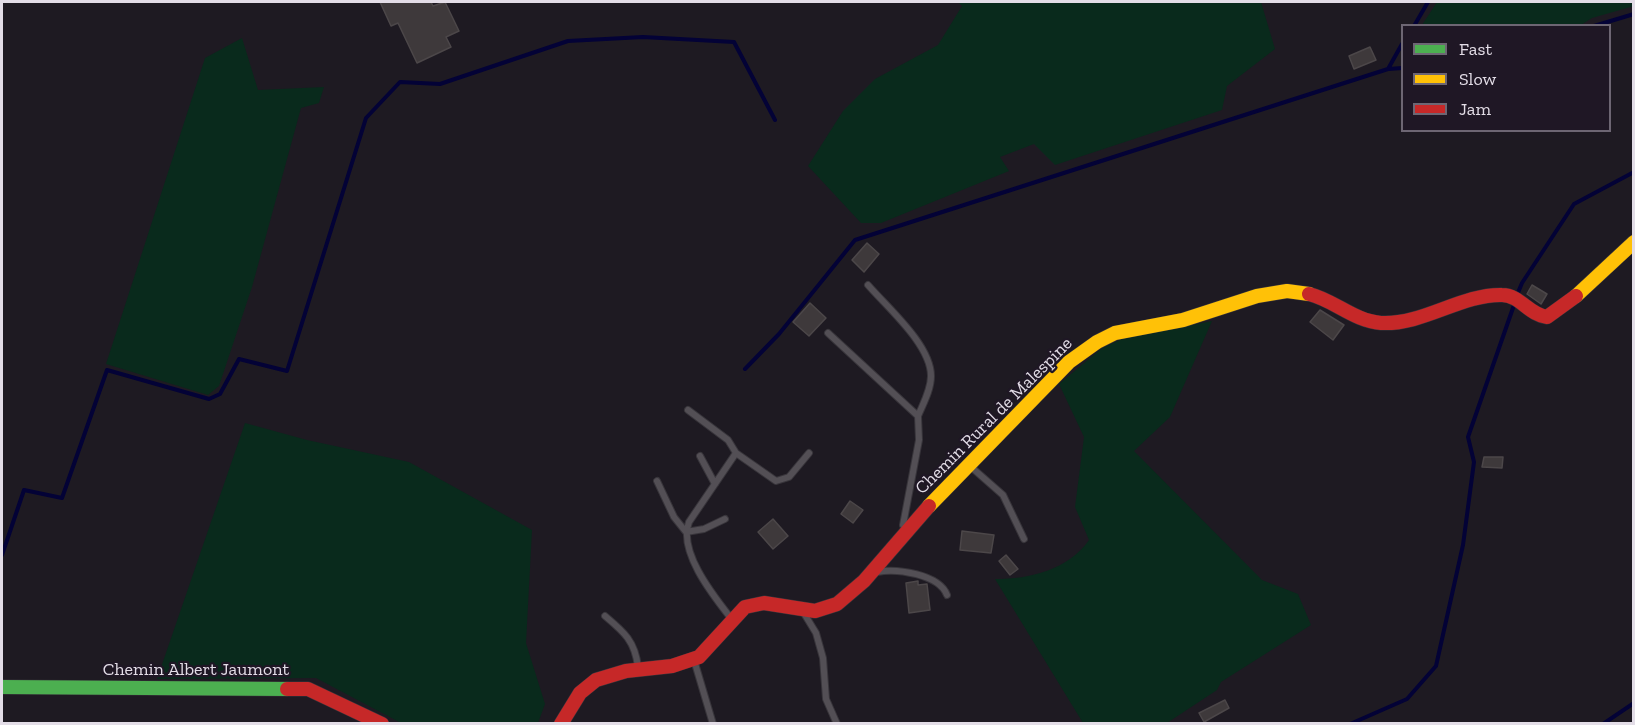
<!DOCTYPE html>
<style>
body{margin:0}
#map{position:relative;width:1635px;height:725px;overflow:hidden;background:#1e1a22;font-family:"Zilla Slab",serif}
canvas{display:block}
.frame{position:absolute;inset:0;border:3px solid #e3dde7;pointer-events:none}
.legend{position:absolute;left:1401px;top:24px;width:210px;height:108px;box-sizing:border-box;background:#1f1725;border:2px solid #6d6673;margin:0;padding:8px 10px;list-style:none;font-size:18px;color:#e3dde7}
.legend li{display:flex;align-items:center;gap:12px;height:30px}
.legend b{width:30px;border:2px solid #6d6673}
</style>
<div id="map">
<canvas width="1635" height="725"></canvas>
<div class="frame"></div>
<ul class="legend">
<li><b style="height:8px;background:#4caf50"></b>Fast</li>
<li><b style="height:8px;background:#ffc107"></b>Slow</li>
<li><b style="height:8px;background:#c62828"></b>Jam</li>
</ul>
</div>
<script>
const g = document.querySelector('canvas').getContext('2d');
g.lineJoin = 'round';
function fillPath(path, color) {
  g.fillStyle = color;
  g.fill(path, 'evenodd');
}
function strokePath(path, color, width, dash) {
  g.strokeStyle = color;
  g.lineWidth = width;
  g.lineCap = dash ? 'butt' : 'round';
  g.setLineDash(dash || []);
  g.stroke(path);
}
function drawText(font, color, halo, rows, align = 'center') {
  g.font = font + ' "Zilla Slab",serif';
  g.lineWidth = 4.5;
  g.setLineDash([]);
  g.textBaseline = 'middle';
  g.strokeStyle = halo;
  g.fillStyle = color;
  for (const [text, x, y, turn = 0] of rows) {
    g.save();
    g.translate(x, y);
    g.rotate((+turn || 0) * Math.PI / 180);
    g.textAlign = isNaN(turn) ? turn : align;
    if (halo) g.strokeText(text, 0, 0);
    g.fillText(text, 0, 0);
    g.restore();
  }
}
fillPath(new Path2D(`
 M958 2H1261L1275 49 1227 86 1222 110 1055 165 1034 144 1000 157 1009 171 881 223H861L808 166 843 111 875 79 938 45 962 6Z
 M1437 2H1633L1634 6 1592 18 1581 25H1422Z
 M242 38 258 90 324 87 319 103 301 108 252 287 219 386 208 395 106 364 205 58Z
 M1212 321 1170 417 1134 451 1262 580 1298 594 1311 625 1221 682 1217 690 1167 723H1083L995 579C1030 579 1068 570 1089 540L1075 507 1084 437 1059 384 1102 348 1122 339Z
 M245 423 307 440 409 462 532 530 526 643 545 704 538 723H401L316 678 157 679Z`), '#092a1c');
strokePath(new Path2D(`
 M1414 26 1428 2
 M1594 26 1634 14
 M1389 69 1402 68
 M1517 295 1522 283 1574 204 1634 172
 M745 369 779 334 855 240 1388 69 1402 44
 M2 555 24 490 62 498 107 370 209 399 220 394 239 359 287 371 366 118 400 82 440 84 568 41 643 37 734 42 775 120
 M1350 724 1407 699 1436 666 1463 545 1474 462 1468 437 1514 305
 M1603 724 1634 703`), '#030236', 4);
const building = new Path2D(`
 M380 2H431L433 6 445 2 459 31 446 37 451 47 417 63 398 23 391 26Z
 M1370 47 1376 60 1354 69 1349 56Z
 M867 243 879 254 864 272 852 260Z
 M1532 285 1547 294 1541 304 1527 294Z
 M810 303 826 318 809 336 793 322Z
 M1320 310 1344 325 1333 340 1310 322Z
 M1484 457H1503L1502 468 1482 467Z
 M850 501 863 510 853 523 841 514Z
 M773 519 788 536 773 549 758 532Z
 M962 531 994 535 991 553 960 550Z
 M1006 555 1018 569 1010 575 999 561Z
 M918 581V585L927 584 930 610 909 613 906 583Z
 M1225 700 1229 708 1204 722 1199 713Z`);
fillPath(building, '#3e393b');
strokePath(building, '#4c4749', 1.5);
const lane = new Path2D(`
 M828 333 918 416C923 404 931 390 931 376 931 345 888 308 868 285
 M688 410 728 440 736 453 689 522C678 551 712 594 730 617
 M736 453 776 481 789 477 809 453
 M700 456 715 484
 M970 466 1003 495 1024 539
 M657 481 674 517 686 532 704 529 725 519
 M903 525 919 440 918 416
 M877 572C896 568 939 574 947 595
 M805 615 816 633 823 658 826 699 837 724
 M605 616C624 632 635 641 638 667
 M694 660 713 724`);
const fast = new Path2D(`
 M2 687 287 689`);
const slow = new Path2D(`
 M1576 296 1634 242
 M929 506 1069 362 1097 342 1115 333 1183 320 1257 296 1287 291 1309 294`);
const jam = new Path2D(`
 M1309 294C1334 300 1354 321 1381 323 1424 325 1461 294 1502 295 1520 295 1529 315 1547 317L1576 296
 M287 689H308L382 724
 M561 724 580 693 596 680 626 671 672 666 699 657 745 607 764 603 815 611 837 604 864 581 929 506`);
strokePath(lane, '#38353b', 8);
strokePath(fast, '#38353b', 15);
strokePath(slow, '#38353b', 15);
strokePath(jam, '#38353b', 15);
strokePath(lane, '#534f55', 6);
strokePath(fast, '#4caf50', 14);
strokePath(slow, '#ffc107', 14);
strokePath(jam, '#c62828', 14);
drawText('18px', '#e3dde7', '#1f1725', [
 ["Chemin Rural de Malespine",994,416,-45],
 ["Chemin Albert Jaumont",196,670]
]);
</script>
